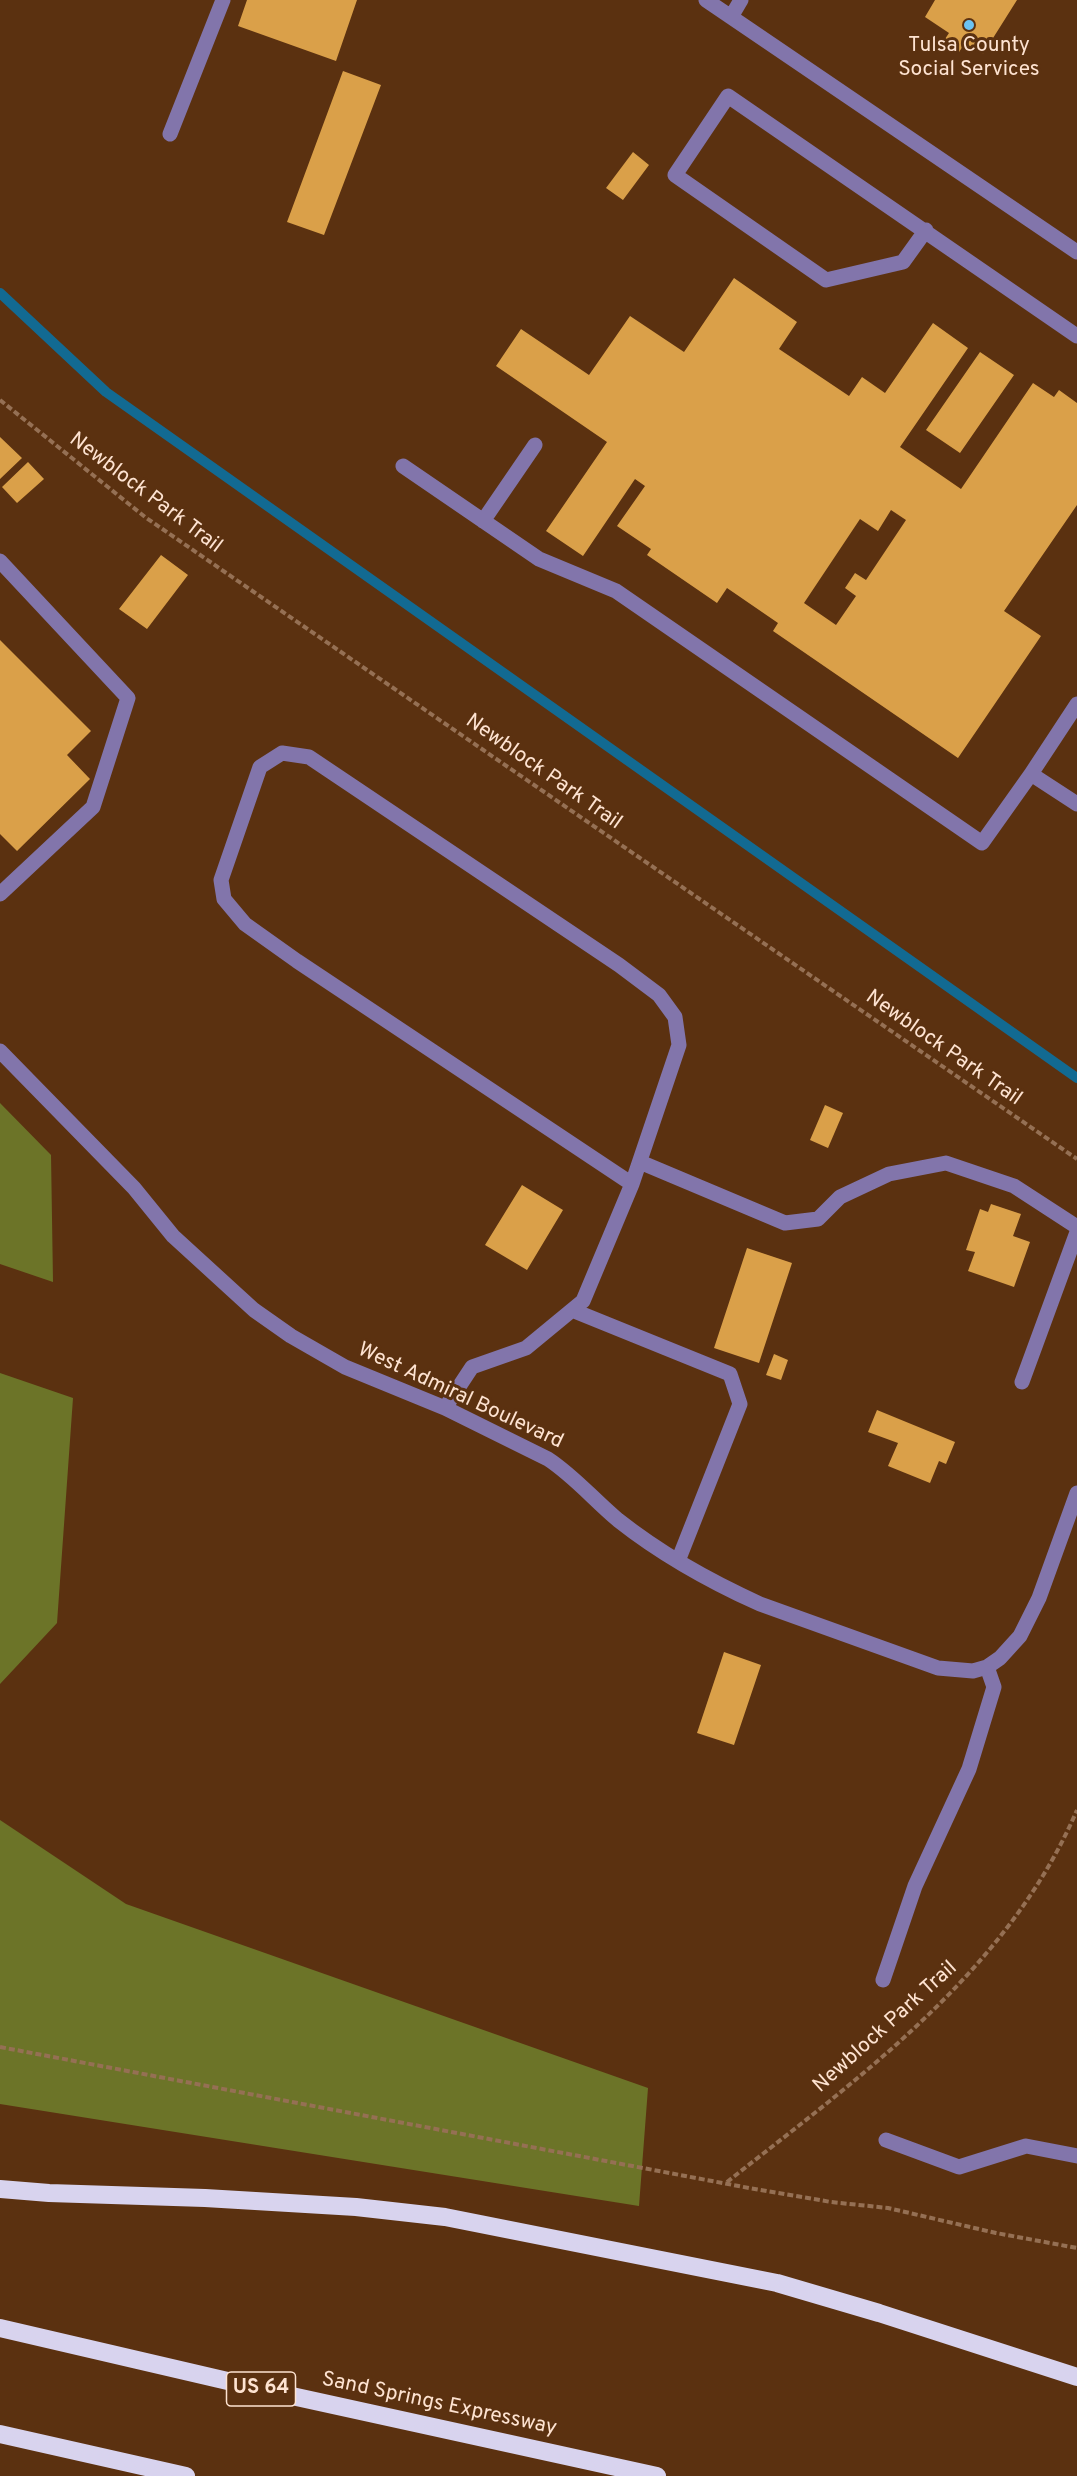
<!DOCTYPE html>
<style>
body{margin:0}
canvas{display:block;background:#5b3110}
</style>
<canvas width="1077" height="2476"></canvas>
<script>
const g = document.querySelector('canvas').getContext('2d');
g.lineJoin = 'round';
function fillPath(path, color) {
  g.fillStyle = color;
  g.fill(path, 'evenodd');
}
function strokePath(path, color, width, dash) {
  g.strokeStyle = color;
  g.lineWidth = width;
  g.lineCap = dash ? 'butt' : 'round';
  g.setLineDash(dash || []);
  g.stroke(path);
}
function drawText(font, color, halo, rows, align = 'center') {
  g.font = font + ' Overpass,sans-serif';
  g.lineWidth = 6;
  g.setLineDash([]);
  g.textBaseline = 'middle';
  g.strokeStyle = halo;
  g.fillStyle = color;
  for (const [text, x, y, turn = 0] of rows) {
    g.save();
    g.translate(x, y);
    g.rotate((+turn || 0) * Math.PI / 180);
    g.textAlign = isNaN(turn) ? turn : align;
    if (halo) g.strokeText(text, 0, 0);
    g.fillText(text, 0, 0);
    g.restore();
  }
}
fillPath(new Path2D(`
 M0 1103 51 1155 53 1282 0 1264Z
 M0 1373 73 1398 57 1623 0 1684Z
 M0 1820 126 1904 648 2088 639 2206 0 2104Z`), '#6c7428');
strokePath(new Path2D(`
 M0 293 106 392 1077 1078`), '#126a92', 10);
fillPath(new Path2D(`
 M247 0H357L336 61 238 26Z
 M935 0H1017L983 54 965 43 959 52 943 42 949 33 925 17Z
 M343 71 381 85 324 235 287 222Z
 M633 152 649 165 623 200 606 188Z
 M734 278 797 322 779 349 849 396 862 377 885 393 933 323 968 348 900 447 961 489 1033 383 1054 397 1059 390 1077 403V505L1004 611 1041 636 958 758 773 631 778 623 727 588 717 603 647 555 651 549 617 526 645 486 635 479 583 556 546 531 607 442 496 366 521 329 589 375 630 316 684 352ZM891 510 906 520 866 580 855 573 845 588 856 596 836 625 804 603 860 519 878 531Z
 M980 352 1014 375 960 453 926 430Z
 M0 437 22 458 0 479Z
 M28 462 44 479 17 503 2 487Z
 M161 555 188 575 147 629 119 609Z
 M0 640 91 731 67 755 90 779 17 851 0 834Z
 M825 1105 843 1113 828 1148 810 1140Z
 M522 1185 563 1210 527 1270 485 1245Z
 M991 1204 1021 1214 1013 1236 1030 1242 1014 1287 968 1271 975 1252 966 1250 980 1209 988 1212Z
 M747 1248 792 1263 759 1363 714 1348Z
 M774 1354 788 1360 781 1380 766 1375Z
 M877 1410 955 1442 946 1464 939 1461 930 1483 888 1466 898 1443 868 1432Z
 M724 1652 761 1665 734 1745 697 1733Z`), '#daa049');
strokePath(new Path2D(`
 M0 400 145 517 1077 1159
 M0 2047 749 2188 831 2202 888 2208 996 2233 1077 2248
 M727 2182C860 2077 1008 1971 1077 1810`), '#957054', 4, [6, 3]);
strokePath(new Path2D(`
 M706 0 731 17 741 0
 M731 17 1077 252
 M170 134 223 0
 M926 230 903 262 826 280 675 175 728 96 1077 336
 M403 466 539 559 616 591 982 843 1031 774
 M483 521 535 445
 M0 561 128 698 93 807 0 894
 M1077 704 1031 774 1077 804
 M0 1051 134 1188 173 1236 254 1310 291 1336 345 1367 445 1408 548 1459C574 1476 594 1500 618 1520 661 1554 709 1581 760 1604L938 1668 973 1671 987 1667 1000 1658 1020 1636 1039 1598 1077 1493
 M640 1162 785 1223 818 1219 840 1197 889 1174 946 1163 1014 1186 1077 1227
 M572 1310 730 1374 740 1404 678 1561
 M1022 1382 1077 1232
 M445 1408 472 1367 526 1348 583 1301 632 1184 679 1045 675 1017 659 995 619 965 309 757 282 753 260 767 221 880 224 899 245 924 297 961 632 1184
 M883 1980 915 1886 969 1769 994 1687 987 1667
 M886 2140 959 2167 1026 2146 1077 2156`), '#8275ab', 15);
strokePath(new Path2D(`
 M0 2189 49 2193 205 2198 356 2207 445 2217 777 2283 879 2313 1077 2377
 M0 2328 292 2396 657 2476
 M0 2434 186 2476`), '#d8d3ee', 18);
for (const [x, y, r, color] of [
 [969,25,6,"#6cc3f2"]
]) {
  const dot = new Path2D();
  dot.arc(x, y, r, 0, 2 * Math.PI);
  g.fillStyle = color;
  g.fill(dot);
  strokePath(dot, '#5b3110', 2);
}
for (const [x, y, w] of [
 [261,2389,69]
]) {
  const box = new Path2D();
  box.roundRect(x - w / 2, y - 17, w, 34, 4.5);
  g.fillStyle = '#5b3110';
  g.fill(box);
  strokePath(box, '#fee3d1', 1.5);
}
drawText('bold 20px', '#fee3d1', null, [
 ["US 64",261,2389]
]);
drawText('21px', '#fee3d1', '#5b3110', [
 ["Tulsa County",969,47],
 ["Social Services",969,71]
]);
drawText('21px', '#fee3d1', '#5b3110', [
 ["Newblock Park Trail",145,494,37],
 ["Newblock Park Trail",543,773,35],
 ["Newblock Park Trail",943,1049,35],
 ["West Admiral Boulevard",460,1397,25],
 ["Newblock Park Trail",886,2028,-42],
 ["Sand Springs Expressway",439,2405,12]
]);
</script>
